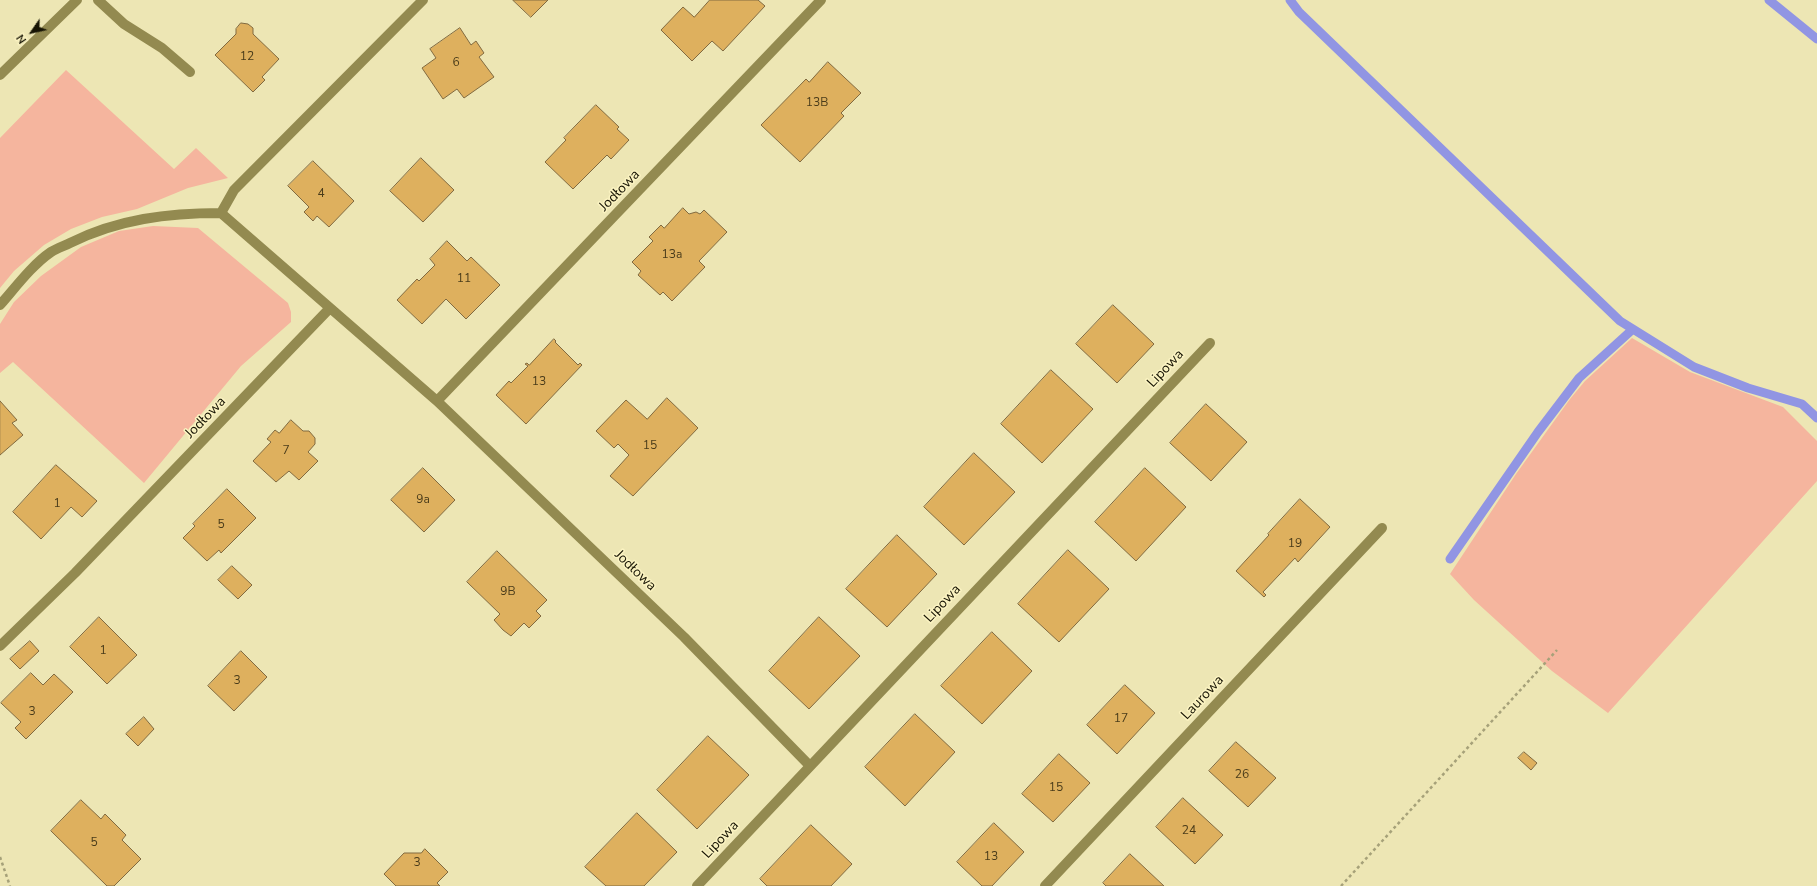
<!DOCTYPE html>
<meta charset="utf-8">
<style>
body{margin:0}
#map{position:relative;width:1817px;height:886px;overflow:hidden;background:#ede6b4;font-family:"Nunito Sans",sans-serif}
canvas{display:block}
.north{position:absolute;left:12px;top:12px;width:40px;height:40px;-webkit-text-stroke:3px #fbf3c1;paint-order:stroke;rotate:236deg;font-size:11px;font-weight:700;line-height:16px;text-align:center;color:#171403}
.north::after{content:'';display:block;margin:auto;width:14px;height:18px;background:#171403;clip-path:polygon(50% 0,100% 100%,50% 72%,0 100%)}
</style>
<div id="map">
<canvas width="1817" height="886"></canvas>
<div class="north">N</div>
</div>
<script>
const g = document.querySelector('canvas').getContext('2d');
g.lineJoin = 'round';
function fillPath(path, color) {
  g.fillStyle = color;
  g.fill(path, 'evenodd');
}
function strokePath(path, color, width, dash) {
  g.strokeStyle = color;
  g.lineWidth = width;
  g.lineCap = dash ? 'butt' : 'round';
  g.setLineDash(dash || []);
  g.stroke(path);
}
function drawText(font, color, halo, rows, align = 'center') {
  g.font = font + ' "Nunito Sans",sans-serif';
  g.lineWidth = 3;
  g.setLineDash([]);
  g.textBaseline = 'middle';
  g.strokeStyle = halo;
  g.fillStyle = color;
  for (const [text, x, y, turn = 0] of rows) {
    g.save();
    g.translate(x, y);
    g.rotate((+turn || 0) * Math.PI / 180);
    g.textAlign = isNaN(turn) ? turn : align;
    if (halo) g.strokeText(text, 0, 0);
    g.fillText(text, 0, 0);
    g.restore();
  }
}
fillPath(new Path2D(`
 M66 70 174 169 196 148 228 178 188 188 137 209 102 217 71 229 44 245 14 271 0 288V138Z
 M153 226 198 228 288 303 291 312V322L241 366 144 483 13 362 0 373V324L14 302 41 276 81 247 119 231Z
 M1632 338 1690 372 1783 407 1817 441V481L1608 713 1552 671 1474 600 1450 574 1516 474 1570 399 1585 381Z`), '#f5b59e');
strokePath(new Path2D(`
 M1290 0 1299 12 1620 321 1694 367 1748 388 1802 404 1817 418
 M1769 0 1817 39
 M1450 559 1538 432 1579 378 1633 329`), '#9195e3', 9);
const building = new Path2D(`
 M513 0H548L531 17Z
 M710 0H758L765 6 723 51 712 41 692 61 661 30 683 7 694 17Z
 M241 23 248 24 253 28V34L279 59 262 77 265 80 253 92 215 55 236 34V29Z
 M460 28 471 45 476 41 484 53 479 57 494 77 464 98 457 89 443 99 422 68 436 58 430 49Z
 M828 62 861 93 841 113 844 116 800 162 761 125 806 79 809 82Z
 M596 105 619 127 617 129 629 140 611 159 607 155 573 189 545 162 566 140 564 138Z
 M421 158 454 190 423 222 390 191Z
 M313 161 354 201 329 227 317 216 313 221 304 212 309 207 288 186Z
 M683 208 689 214 696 212 700 214 704 210 727 232 699 261 705 267 672 301 663 292 660 295 638 275 641 271 632 262 653 241 649 237 661 225 664 228Z
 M447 241 467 261 471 257 500 285 466 319 446 299 422 324 397 300 417 279 419 281 435 265 430 259Z
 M1113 305 1154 344 1117 383 1076 344Z
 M554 339 556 341 555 342 578 365 580 363 582 365 526 424 496 395 509 381 511 383 528 366 525 364 527 363 529 365Z
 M1051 370 1093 409 1042 463 1001 424Z
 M667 398 698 428 633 496 610 476 629 455 618 444 614 448 596 431 626 400 647 419Z
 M0 401 17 420 12 423 23 435 0 455Z
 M1206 404 1247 442 1211 481 1170 443Z
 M291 420 303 431H309L315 438V444L308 452 318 461 299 480 289 471 276 482 253 461 271 442 267 439 275 430 279 433Z
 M974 453 1015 492 964 545 924 507Z
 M56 465 97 501 82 517 71 507 41 539 13 512Z
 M423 468 455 500 424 532 391 500Z
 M1145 468 1186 507 1136 561 1095 522Z
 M227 489 256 518 221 553 219 550 207 561 183 538 195 526 193 524Z
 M1300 499 1330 527 1298 562 1295 558 1263 592 1266 595 1264 597 1236 571 1269 535 1268 534Z
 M897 535 937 574 887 627 846 589Z
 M1068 550 1109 589 1059 642 1018 604Z
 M497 551 547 600 536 611 541 616 529 628 524 623 511 636 503 630 494 620 500 614 467 582Z
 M232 566 252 585 238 599 218 580Z
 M99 617 137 655 107 684 70 647Z
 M819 617 860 656 809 709 769 671Z
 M992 632 1032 671 982 724 941 686Z
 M30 641 39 651 20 669 10 659Z
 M241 651 267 677 234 711 208 686Z
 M31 673 43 685 54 674 73 692 26 739 15 728 21 722 1 703Z
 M1125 685 1155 713 1117 754 1087 725Z
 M915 714 955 752 905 806 865 767Z
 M144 717 154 729 138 746 126 734Z
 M708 736 749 775 697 829 657 790Z
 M1236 742 1276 778 1248 807 1209 771Z
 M1524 752 1537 763 1531 770 1518 758Z
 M1059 754 1090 783 1053 822 1022 794Z
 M1183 798 1223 835 1195 864 1156 827Z
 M81 800 101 819 105 814 126 835 122 840 141 859 114 886H107L51 831Z
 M637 813 677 852 644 886H606L585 867Z
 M994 823 1024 852 992 886H982L957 862Z
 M811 825 852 864 831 886H767L760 879Z
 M425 849 448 872 437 883 440 886H396L384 874 404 853H421Z
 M1130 854 1164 886H1106L1103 883Z`);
fillPath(building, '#deb05e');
strokePath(building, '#816a40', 1);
strokePath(new Path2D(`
 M0 857 10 886
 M1341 886 1557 650`), '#a6a179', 2.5, [3, 3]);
strokePath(new Path2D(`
 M98 0 124 24 162 48 190 72
 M0 75 77 0
 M1045 886 1382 528`), '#938a50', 10);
strokePath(new Path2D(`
 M221 213 234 190 423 0
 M0 305C15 288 32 265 51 252 57 248 64 246 70 243 118 219 168 213 221 213L437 401 684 637 810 766
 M437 401 821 0
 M0 646 75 573 330 308
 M697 886 1210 343`), '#938a50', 10);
drawText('12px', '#493b1a', null, [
 ["12",247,57],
 ["6",456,63],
 ["13B",817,103],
 ["4",321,194],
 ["13a",672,255],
 ["11",464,279],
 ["13",539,382],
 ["15",650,446],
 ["7",286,451],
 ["9a",423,500],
 ["1",57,504],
 ["5",221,525],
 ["19",1295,544],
 ["9B",508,592],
 ["1",103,651],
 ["3",237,681],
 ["3",32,712],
 ["17",1121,719],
 ["26",1242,775],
 ["15",1056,788],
 ["24",1189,831],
 ["5",94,843],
 ["13",991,857],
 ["3",417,863]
]);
drawText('14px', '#171403', '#fbf3c1', [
 ["Jodłowa",620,191,-46],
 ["Lipowa",1166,369,-47],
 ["Jodłowa",206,418,-46],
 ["Jodłowa",635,571,44],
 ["Lipowa",943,604,-47],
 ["Laurowa",1203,698,-47],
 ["Lipowa",721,840,-47]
]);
</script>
